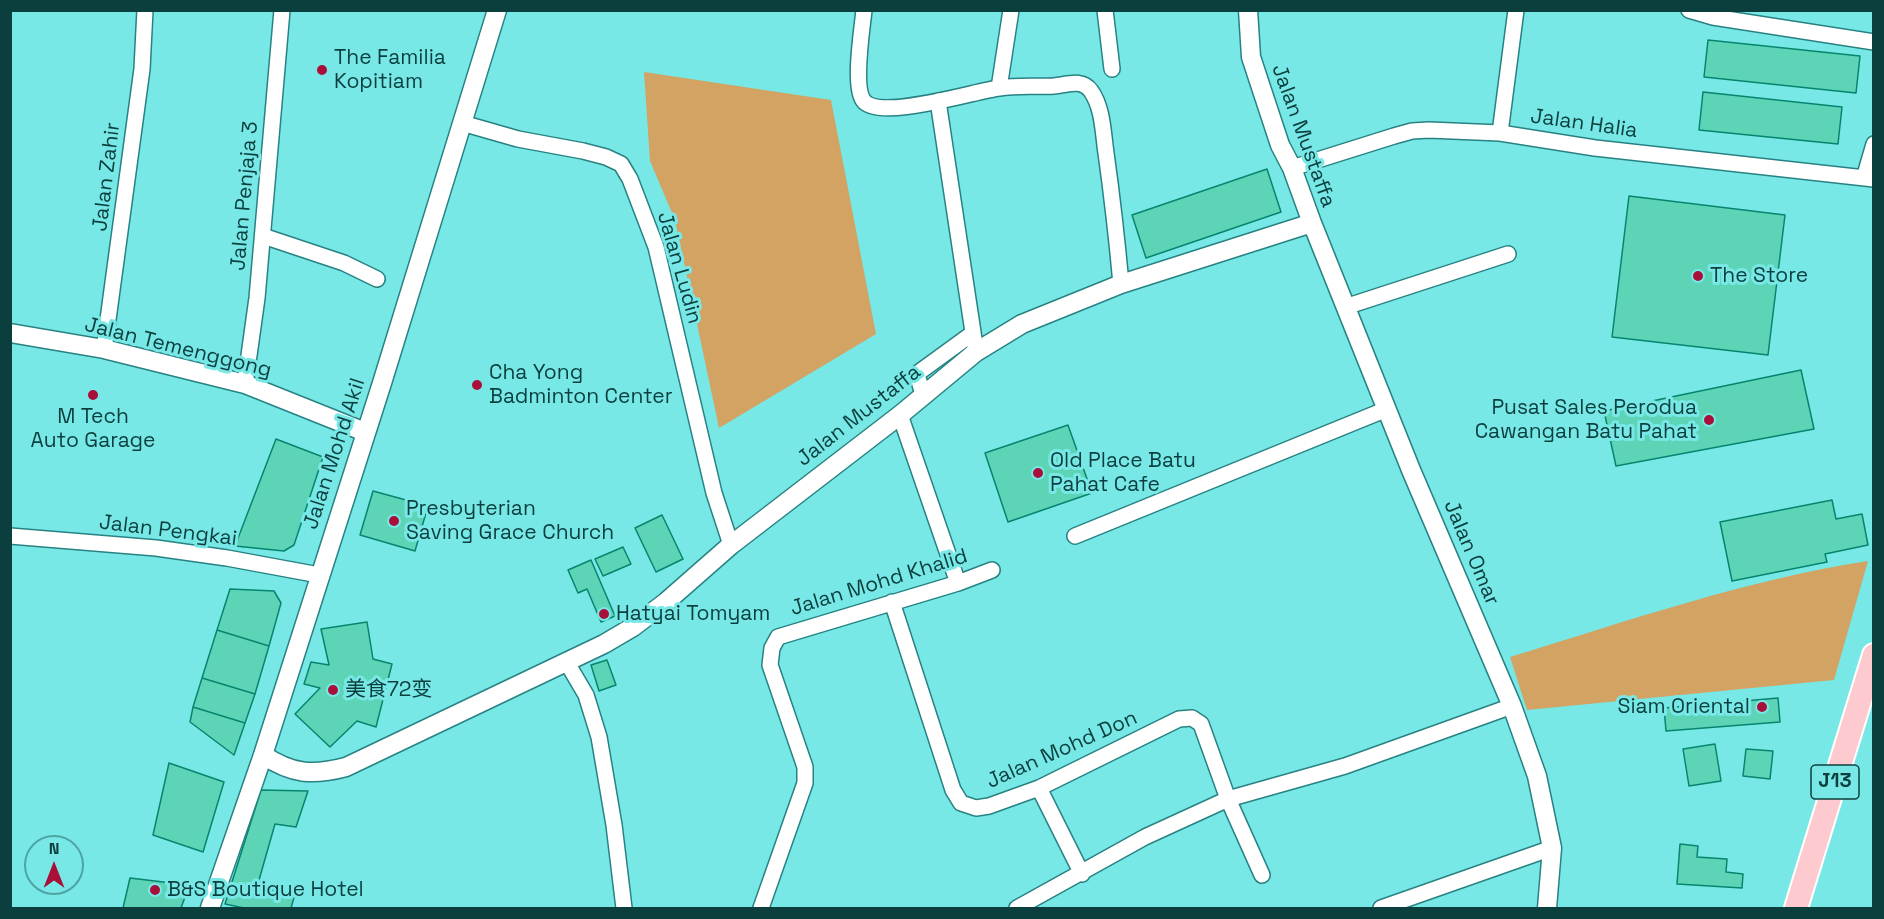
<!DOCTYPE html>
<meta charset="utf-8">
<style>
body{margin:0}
#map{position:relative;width:1884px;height:919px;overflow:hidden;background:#78e8e7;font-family:"Space Grotesk",sans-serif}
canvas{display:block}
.frame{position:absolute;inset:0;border:12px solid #0b3f3e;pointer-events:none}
.north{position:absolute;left:24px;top:835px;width:60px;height:60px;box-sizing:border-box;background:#78e8e7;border:2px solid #4ca4a3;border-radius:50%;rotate:0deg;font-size:16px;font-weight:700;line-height:24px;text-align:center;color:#0b3f3e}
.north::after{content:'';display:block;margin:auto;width:21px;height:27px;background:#a80f39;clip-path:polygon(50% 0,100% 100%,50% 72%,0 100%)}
</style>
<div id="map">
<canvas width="1884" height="919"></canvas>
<div class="frame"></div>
<div class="north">N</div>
</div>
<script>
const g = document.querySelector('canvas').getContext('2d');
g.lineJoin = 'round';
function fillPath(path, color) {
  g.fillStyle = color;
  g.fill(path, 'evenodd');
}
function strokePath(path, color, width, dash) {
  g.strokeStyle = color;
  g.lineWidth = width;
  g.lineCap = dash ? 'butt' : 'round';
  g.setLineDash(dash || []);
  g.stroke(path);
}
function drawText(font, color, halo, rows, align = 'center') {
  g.font = font + ' "Space Grotesk","Noto Sans SC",sans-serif';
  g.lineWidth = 6;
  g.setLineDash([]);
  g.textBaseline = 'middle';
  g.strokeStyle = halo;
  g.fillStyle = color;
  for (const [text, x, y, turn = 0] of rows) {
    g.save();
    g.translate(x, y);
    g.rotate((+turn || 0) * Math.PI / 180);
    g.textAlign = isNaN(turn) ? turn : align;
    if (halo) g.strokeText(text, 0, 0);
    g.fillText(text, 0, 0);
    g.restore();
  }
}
fillPath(new Path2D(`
 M644 72 831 100 876 334 719 428 675 220 650 161Z
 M1868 561 1834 680 1527 710 1510 657C1628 621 1745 580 1868 561Z`), '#d2a362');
const building = new Path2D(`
 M1708 40 1860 56 1856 93 1704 77Z
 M1703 92 1842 107 1838 144 1699 130Z
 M1267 169 1281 212 1146 258 1132 215Z
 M1629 196 1785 215 1768 355 1612 337Z
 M1801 370 1814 429 1616 466 1604 411Z
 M1068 425 1092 493 1008 522 985 453Z
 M276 439 323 457 294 545 284 551 235 546Z
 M373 491 428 506 415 551 360 535Z
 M1832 500 1836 519 1862 514 1868 545 1825 554 1827 562 1732 581 1720 522Z
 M662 515 683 559 656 572 635 528Z
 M623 547 631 564 603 576 595 559Z
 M591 560 615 616 601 622 587 589 578 593 568 570Z
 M230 589 274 591 281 603 269 646 217 630Z
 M367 622 373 659 392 664 376 727 357 721 330 747 295 714 320 688 304 684 311 662 329 665 321 629Z
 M217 630 269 646 255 694 202 678Z
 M607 660 616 685 599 691 591 665Z
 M202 678 255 694 245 723 193 707Z
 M1778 698 1780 722 1666 731 1664 708Z
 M193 707 245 723 234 755 190 722Z
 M1715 744 1721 781 1689 786 1683 749Z
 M1746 749 1773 751 1770 779 1743 776Z
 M169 763 224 782 203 852 153 835Z
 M261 790 308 791 296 827 275 824 257 887 295 894 291 908H244L225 904Z
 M1680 844 1698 846 1697 857 1727 859 1726 872 1743 874 1742 888 1677 884Z
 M130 878 180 884 185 897 181 908H123Z`);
fillPath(building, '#5ed4b7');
strokePath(building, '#06856e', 1.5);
const minor = new Path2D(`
 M864 10C862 30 853 85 863 100 877 122 975 91 999 88 1017 85 1036 87 1054 86 1067 85 1082 78 1091 91 1103 108 1103 133 1106 153 1112 196 1117 240 1121 284
 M1105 10 1112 69
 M1689 10 1713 17 1874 42
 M999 88 1011 10
 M938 101 976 352
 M462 123 518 139 583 151 606 157 621 164 630 179 656 247 714 493 731 545
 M1500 133 1516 10
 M1292 168 1394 136 1412 131 1429 130 1500 133 1595 148 1874 179
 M1864 178 1874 144
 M263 236 344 263 377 279
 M1345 307 1508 254
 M104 349 142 69 145 10
 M245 384 257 298 282 10
 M923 394 918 378V373L973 333
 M900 415 958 583
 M10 536 156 548 227 558 319 575
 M1075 536 1387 409
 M892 602 953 790 961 803 976 808 989 806 1039 788 1179 719 1192 718 1201 724 1228 799 1262 875
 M566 661 586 695 599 737 614 825 624 908
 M1039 788 1082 874
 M761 908 805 783V767L770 665 772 648 778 637 958 583 992 570
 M1017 908 1145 837 1228 799 1345 766 1512 706
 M1381 908 1552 848`);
const tertiary = new Path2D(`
 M1248 10 1251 57 1280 145 1292 168 1312 223 1411 470 1512 706 1537 776 1552 848 1547 908
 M10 333 104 349 245 384 365 432
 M263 755C292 774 312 776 346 767L604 644 633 627 666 602 731 545 900 415 976 352 1022 324 1121 284 1312 223
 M210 908 263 755 382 383 497 10`);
const primary = new Path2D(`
 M1796 908 1874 655`);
strokePath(minor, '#288282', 18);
strokePath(tertiary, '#288282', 21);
strokePath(primary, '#fff', 26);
strokePath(minor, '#fff', 15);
strokePath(tertiary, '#fff', 18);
strokePath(primary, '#fdcbcf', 22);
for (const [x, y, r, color] of [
 [322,70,6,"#a80f39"],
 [1698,276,6,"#a80f39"],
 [477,385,6,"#a80f39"],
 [93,395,6,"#a80f39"],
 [1709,420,6,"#a80f39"],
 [1038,473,6,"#a80f39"],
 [394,521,6,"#a80f39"],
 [604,614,6,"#a80f39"],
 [333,690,6,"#a80f39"],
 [1762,707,6,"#a80f39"],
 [155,890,6,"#a80f39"]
]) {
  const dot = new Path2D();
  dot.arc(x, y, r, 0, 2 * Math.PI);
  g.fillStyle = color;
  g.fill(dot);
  strokePath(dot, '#78e8e7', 2);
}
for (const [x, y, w] of [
 [1835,782,48]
]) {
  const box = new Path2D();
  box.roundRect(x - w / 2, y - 17, w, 34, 4.5);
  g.fillStyle = '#78e8e7';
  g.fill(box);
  strokePath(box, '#0b3f3e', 1.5);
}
drawText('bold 20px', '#0b3f3e', null, [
 ["J13",1835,782]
]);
drawText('21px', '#0b3f3e', '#78e8e7', [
 ["The Familia",334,58],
 ["Kopitiam",334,82],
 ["The Store",1710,276],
 ["Cha Yong",489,373],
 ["Badminton Center",489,397],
 ["Pusat Sales Perodua",1697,408,"right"],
 ["Cawangan Batu Pahat",1697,432,"right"],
 ["M Tech",93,417,"center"],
 ["Auto Garage",93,441,"center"],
 ["Old Place Batu",1050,461],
 ["Pahat Cafe",1050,485],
 ["Presbyterian",406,509],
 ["Saving Grace Church",406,533],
 ["Hatyai Tomyam",616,614],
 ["美食72变",345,690],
 ["Siam Oriental",1750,707,"right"],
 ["B&S Boutique Hotel",167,890]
], 'left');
drawText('21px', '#0b3f3e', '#78e8e7', [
 ["Jalan Halia",1584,124,8],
 ["Jalan Mustaffa",1303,136,70],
 ["Jalan Zahir",107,177,-83],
 ["Jalan Penjaja 3",245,196,-85],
 ["Jalan Ludin",679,268,74],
 ["Jalan Temenggong",178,348,14],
 ["Jalan Mustaffa",859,416,-38],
 ["Jalan Mohd Akil",335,454,-72],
 ["Jalan Pengkai",168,531,7],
 ["Jalan Omar",1471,553,67],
 ["Jalan Mohd Khalid",879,583,-17],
 ["Jalan Mohd Don",1062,750,-24]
]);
</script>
